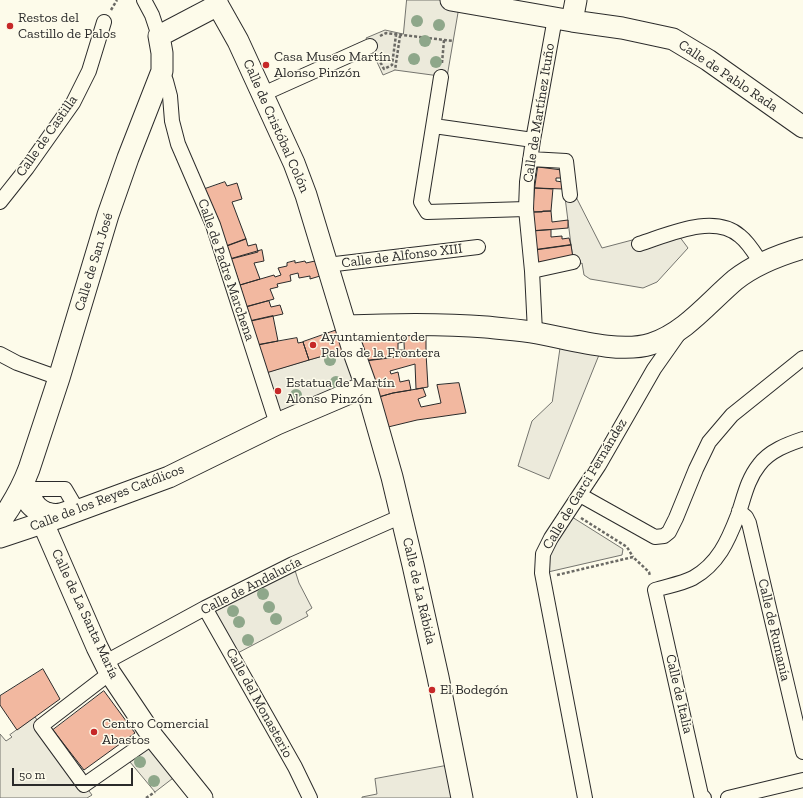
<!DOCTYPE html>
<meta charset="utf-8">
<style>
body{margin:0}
#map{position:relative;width:803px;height:798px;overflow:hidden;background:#fdfbea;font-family:"Zilla Slab",serif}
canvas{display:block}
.scale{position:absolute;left:12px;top:768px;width:121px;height:18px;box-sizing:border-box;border:2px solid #2b2b2b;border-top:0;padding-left:5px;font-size:12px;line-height:14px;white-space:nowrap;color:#2b2b2b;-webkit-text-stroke:3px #fdfbea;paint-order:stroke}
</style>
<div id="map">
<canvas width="803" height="798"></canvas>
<div class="scale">50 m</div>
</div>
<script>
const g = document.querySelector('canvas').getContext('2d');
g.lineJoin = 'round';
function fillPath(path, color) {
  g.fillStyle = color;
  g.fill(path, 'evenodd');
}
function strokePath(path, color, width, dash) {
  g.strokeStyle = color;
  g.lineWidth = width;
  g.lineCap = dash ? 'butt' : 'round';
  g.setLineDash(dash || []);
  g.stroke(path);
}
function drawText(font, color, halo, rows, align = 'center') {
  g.font = font + ' "Zilla Slab",serif';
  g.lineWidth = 3;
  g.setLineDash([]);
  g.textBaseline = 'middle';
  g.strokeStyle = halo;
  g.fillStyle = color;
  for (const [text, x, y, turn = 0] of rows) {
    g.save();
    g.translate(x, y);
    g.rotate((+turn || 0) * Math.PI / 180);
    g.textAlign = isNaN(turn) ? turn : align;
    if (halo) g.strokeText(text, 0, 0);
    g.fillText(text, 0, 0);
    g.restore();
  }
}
const green = new Path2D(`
 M572 517 623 549 622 555 548 572 549 556Z`);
fillPath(green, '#ecebdb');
strokePath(green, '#74746e', 1);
const parking = new Path2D(`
 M407 0H451L460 1 447 77 395 70 383 75 366 38 385 30 403 34Z
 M574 193 602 248 636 239 676 232 688 248 657 282 643 288 590 279 584 275 582 263 578 265 573 258 571 245 565 197Z
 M562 337 603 345 549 479 518 466 532 421 552 402Z
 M344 350 366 386 277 424 266 373Z
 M293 564 299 583 312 608 306 612 308 616 232 656 205 608Z
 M35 717 92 795 87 798H0V734L6 741 12 737 10 735Z
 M153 737 181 772 155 792 125 756Z
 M456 764 462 798H362V797L377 794 375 779Z`);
fillPath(parking, '#eceadb');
strokePath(parking, '#74746e', 1);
const building = new Path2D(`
 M538 167 562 170 563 178H556V181L563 182 564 189 535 188Z
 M225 182 227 186 237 183 242 199 232 202 246 239 227 246 205 189Z
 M535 188 552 189 553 188 551 211 533 212Z
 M543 211H551L552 222 568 220V228L533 231V212H542Z
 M551 230V237L562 236V239L569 238 571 245 535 250 533 231Z
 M246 239 248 246 256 244 258 252 231 259 227 246Z
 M571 245 573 258 536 267 535 250Z
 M262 250 264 261 254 263 260 279 240 285 231 259Z
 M295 261V263L305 261 306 263 315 261 320 276 310 279V276L299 278 298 273 290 275 291 281 277 284 278 287 270 289 274 299 246 307 240 285 274 275 275 277 281 275 278 268 287 266V263Z
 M269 301 271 307 280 305 283 314 251 321 246 307Z
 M273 316 278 341 258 345 251 321Z
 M337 330 344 350 309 360 303 342Z
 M404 333 405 342 398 343V350H405V356L365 361 359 334Z
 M404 333 426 334V353L405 356Z
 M297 338 298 343 303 342 309 360 266 373 258 345Z
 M426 353 428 387 416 389 415 364 390 371 391 374 398 372 400 382 409 380 411 390 393 393 375 398 365 361Z
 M459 383 466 413 417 420 384 428 375 398 393 393 423 388 426 396 418 399 421 407 441 403 437 385Z
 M43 669 60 699 17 730 0 705V696Z
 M104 691 135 733 84 770 53 730Z`);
fillPath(building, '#f2b8a0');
strokePath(building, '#2b2b2b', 1);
const street = new Path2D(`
 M144 0 152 15 159 36
 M162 71 166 81 170 96 172 121 178 144 213 225 277 424
 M441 77 421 202 427 212 526 209
 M263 94 370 46
 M434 126 533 140
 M530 159 566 161 570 195
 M0 202 27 168 73 103 89 71 104 22
 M639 244C668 235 713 213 740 236 749 243 755 254 761 263
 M327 265 478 247
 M532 271 573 262
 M535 332 532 271 526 209 527 182 533 140 555 18
 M0 354 17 363 59 378
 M35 489H65L75 506C69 507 62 511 56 511 44 511 32 502 35 489Z
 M580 495 655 537 664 536 669 532 676 518 696 469 709 442 732 415 803 358
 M739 511 746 517 749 523 803 752
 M205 608 295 767 310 798
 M104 663 205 608 293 564 402 516
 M110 673 41 726 84 785 153 737
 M585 798 542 573 543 554 551 538 599 465 654 369 680 332
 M704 798 701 795 655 590C667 586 681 584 693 578 718 564 728 541 738 515 744 498 747 480 759 465 769 451 788 444 803 439
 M728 798 803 780`);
const secondary = new Path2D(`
 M215 0 238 41 294 163 306 195 352 347 366 386 392 477 413 565 438 677 462 798
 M451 0 572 21 622 28 673 39 708 60 803 127
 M572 21 576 0
 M346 326C393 324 440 323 486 327 503 329 521 330 537 333 570 339 619 354 651 344 685 333 708 303 735 280 755 264 779 255 803 248
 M24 483C24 509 40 514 63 516
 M0 522C12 505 22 488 29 469L59 378 108 215 128 158 162 71V53L159 36 218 5
 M43 523 97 647 110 673 153 737 202 798
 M0 537 63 516 169 477 277 424 366 386`);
strokePath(street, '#2b2b2b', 16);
strokePath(secondary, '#2b2b2b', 23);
strokePath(new Path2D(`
 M111 10 117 0
 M380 36 386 33 453 41
 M378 58 384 69 392 65 396 35 400 36 395 70
 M442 63 444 40
 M581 518 627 547 633 557
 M557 575 633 557 649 572 650 576
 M146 798 155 792`), '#6a6964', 2.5, [3, 2]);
strokePath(street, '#fdfbea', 14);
strokePath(secondary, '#fdfbea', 21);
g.fillStyle = '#8ea78a';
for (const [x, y] of [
 [417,21],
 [439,25],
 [425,41],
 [414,59],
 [436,62],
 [330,360],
 [336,382],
 [296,395],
 [263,594],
 [269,607],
 [233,611],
 [276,619],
 [239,622],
 [248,640],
 [140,762],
 [154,781]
]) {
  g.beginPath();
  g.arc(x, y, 6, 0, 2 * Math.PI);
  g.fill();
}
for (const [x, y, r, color] of [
 [10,26,4,"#c62828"],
 [266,65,4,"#c62828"],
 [313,345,4,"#c62828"],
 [278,391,4,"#c62828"],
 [432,690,4,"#c62828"],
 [94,732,4,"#c62828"]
]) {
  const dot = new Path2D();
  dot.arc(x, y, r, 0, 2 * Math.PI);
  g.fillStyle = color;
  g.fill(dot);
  strokePath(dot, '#fdfbea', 1.5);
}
drawText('14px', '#2b2b2b', '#fdfbea', [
 ["Restos del",18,18],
 ["Castillo de Palos",18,34],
 ["Casa Museo Martín",274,57],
 ["Alonso Pinzón",274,73],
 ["Ayuntamiento de",321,337],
 ["Palos de la Frontera",321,353],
 ["Estatua de Martín",286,383],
 ["Alonso Pinzón",286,399],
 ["El Bodegón",440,690],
 ["Centro Comercial",102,724],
 ["Abastos",102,740]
], 'left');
drawText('14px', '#2b2b2b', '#fdfbea', [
 ["Calle de Pablo Rada",728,76,34],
 ["Calle de Martínez Ituño",539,113,-81],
 ["Calle de Cristóbal Colón",276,126,66],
 ["Calle de Castilla",47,136,-55],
 ["Calle de Alfonso XIII",402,256,-7],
 ["Calle de San José",94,262,-73],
 ["Calle de Padre Marchena",226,270,71],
 ["Calle de Garci Fernández",585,484,-59],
 ["Calle de los Reyes Católicos",107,498,-21],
 ["Calle de Andalucía",251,586,-27],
 ["Calle de La Rábida",419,591,77],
 ["Calle de La Santa María",85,614,65],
 ["Calle de Rumanía",774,630,77],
 ["Calle de Italia",679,694,77],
 ["Calle del Monasterio",259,703,61]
]);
</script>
